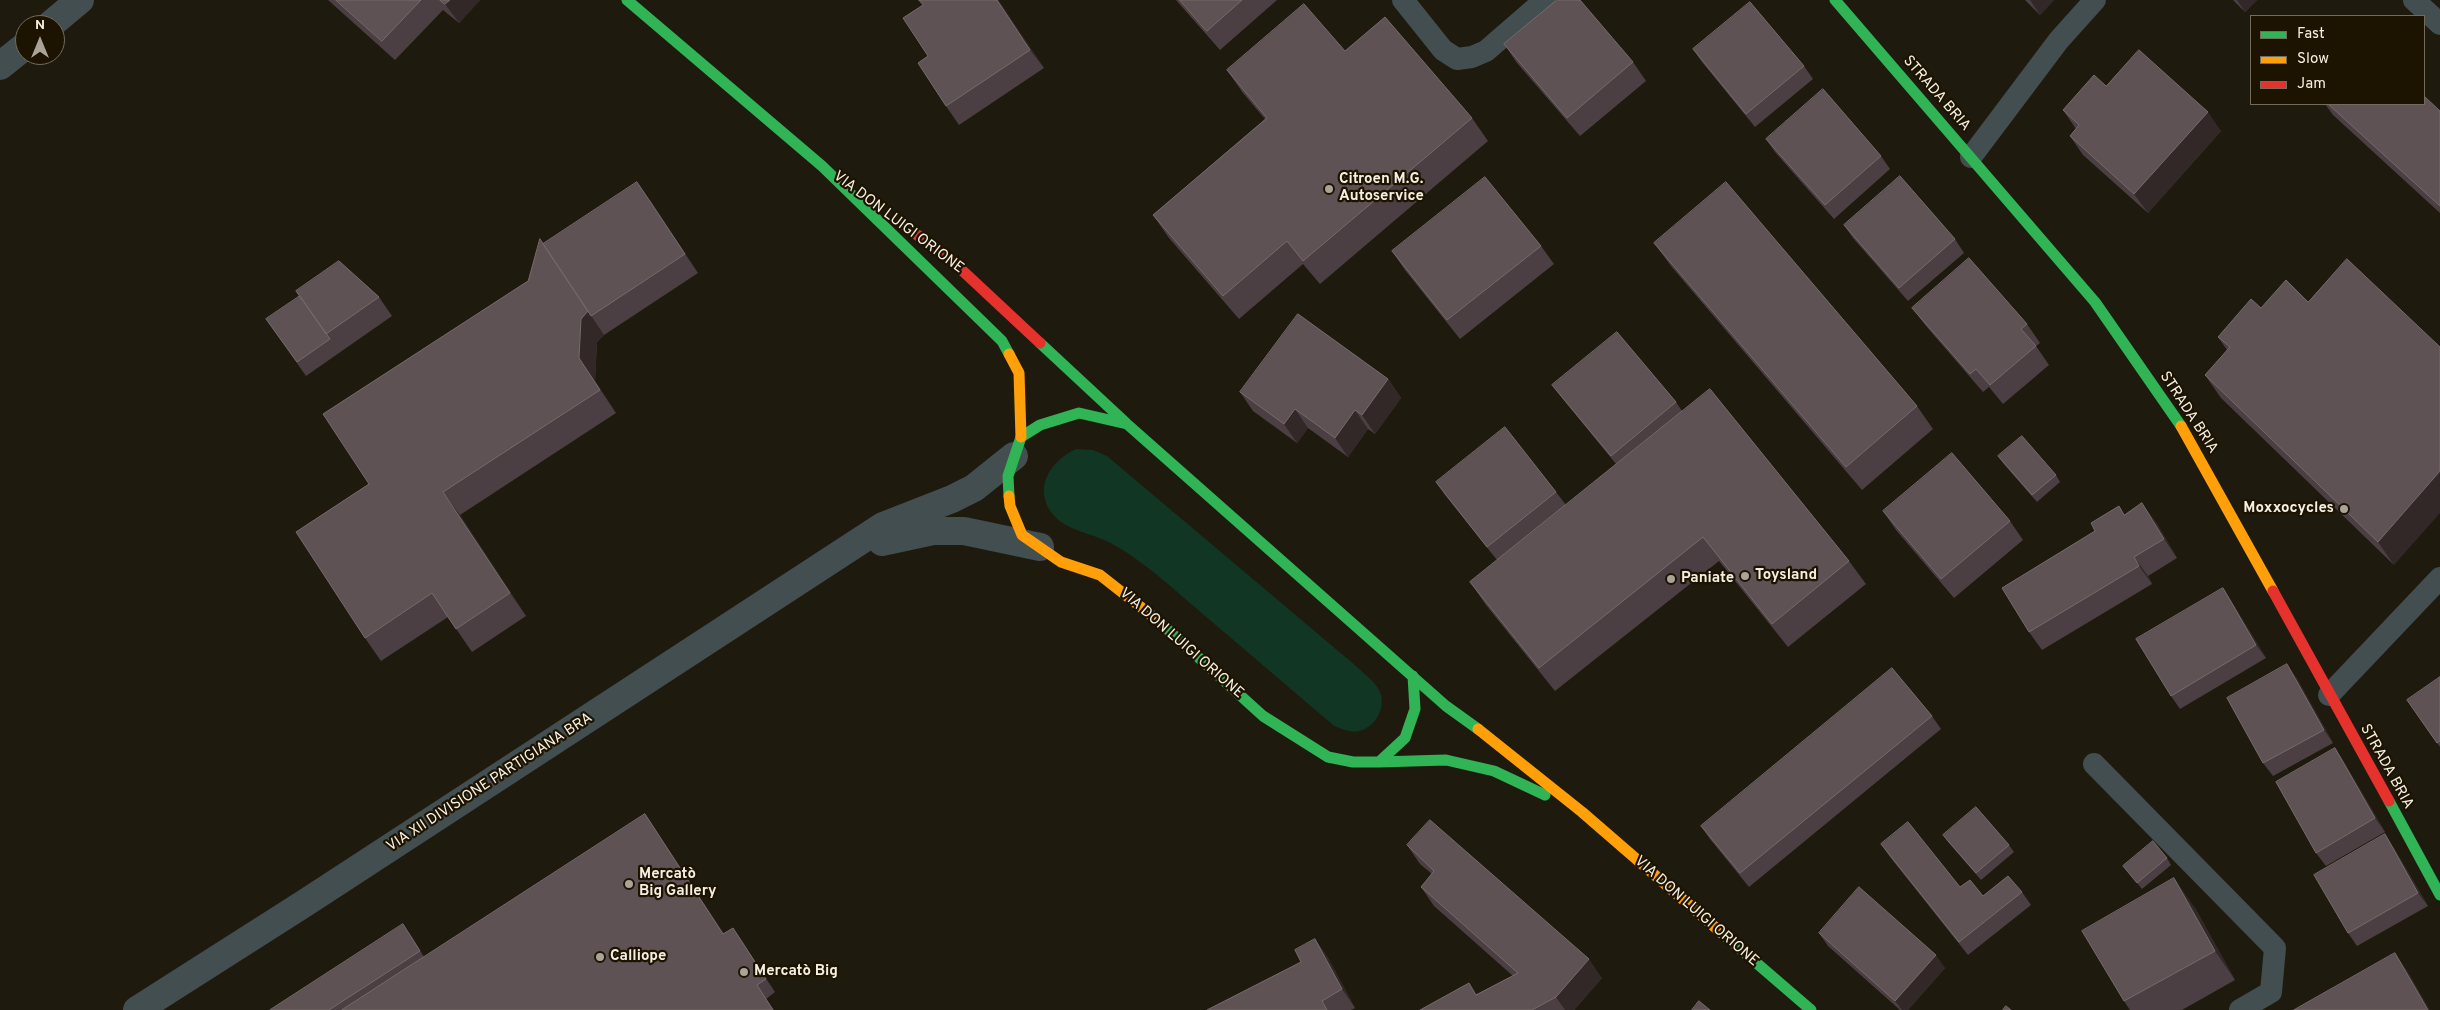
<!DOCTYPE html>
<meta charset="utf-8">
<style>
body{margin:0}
#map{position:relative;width:2440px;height:1010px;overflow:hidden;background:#1f1a0e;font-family:Overpass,sans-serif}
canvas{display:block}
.legend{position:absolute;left:2250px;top:15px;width:175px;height:90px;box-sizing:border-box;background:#1d1301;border:1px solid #736b5b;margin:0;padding:6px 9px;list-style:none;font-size:15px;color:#f5efe2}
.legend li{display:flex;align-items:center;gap:10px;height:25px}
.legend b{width:25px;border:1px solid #736b5b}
.north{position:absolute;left:15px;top:15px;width:50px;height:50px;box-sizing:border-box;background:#1d1301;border:1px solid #736b5b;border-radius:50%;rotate:0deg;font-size:14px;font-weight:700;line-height:20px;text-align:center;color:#f5efe2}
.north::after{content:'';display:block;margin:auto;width:18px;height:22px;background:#aaa498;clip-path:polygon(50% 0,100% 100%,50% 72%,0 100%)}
</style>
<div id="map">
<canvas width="2440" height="1010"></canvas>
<ul class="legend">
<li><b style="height:6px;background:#30b455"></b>Fast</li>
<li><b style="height:6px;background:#ff9f0a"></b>Slow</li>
<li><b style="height:6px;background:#e5322d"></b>Jam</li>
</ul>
<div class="north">N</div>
</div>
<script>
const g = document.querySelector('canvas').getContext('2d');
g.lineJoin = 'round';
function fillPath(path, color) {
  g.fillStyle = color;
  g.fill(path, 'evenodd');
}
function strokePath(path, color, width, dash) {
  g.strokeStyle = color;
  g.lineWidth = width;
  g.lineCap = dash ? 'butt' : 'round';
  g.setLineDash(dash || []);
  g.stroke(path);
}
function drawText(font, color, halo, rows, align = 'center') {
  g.font = font + ' Overpass,sans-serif';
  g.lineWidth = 4.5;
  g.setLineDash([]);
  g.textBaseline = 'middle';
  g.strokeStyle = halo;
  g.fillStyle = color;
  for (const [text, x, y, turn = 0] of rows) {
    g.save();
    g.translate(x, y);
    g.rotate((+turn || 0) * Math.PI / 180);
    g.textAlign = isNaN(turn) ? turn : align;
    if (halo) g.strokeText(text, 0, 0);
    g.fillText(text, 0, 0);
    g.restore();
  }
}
fillPath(new Path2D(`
 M1076 449 1093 450 1107 456 1356 666C1365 675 1378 683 1381 695 1385 710 1374 728 1359 731 1350 733 1341 729 1333 725 1290 688 1247 652 1204 615 1177 592 1145 562 1114 545 1095 533 1065 532 1051 512 1033 486 1052 460 1076 449Z`), '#113624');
strokePath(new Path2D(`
 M1403 0 1443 50 1457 59 1472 57 1486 51 1545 0
 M2414 0 2440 24
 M1971 157 2059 40 2095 0
 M2329 695 2440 578
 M2094 764 2275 948 2271 992 2240 1010`), '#424e4f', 22);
strokePath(new Path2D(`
 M50 25 80 0
 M0 66 25 46
 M882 542 933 531H964L1040 547
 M137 1010 305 903 883 526 952 499 974 488 1014 456`), '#424e4f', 28);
strokePath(new Path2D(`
 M627 0 822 166 1002 341 1009 354
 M1835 0 2095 302 2181 426
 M1040 343 1126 423
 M1009 496 1008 476 1021 437 1040 425 1079 413 1127 424 1446 706 1478 729
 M1156 619 1263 716 1328 757 1353 762H1379L1405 738 1415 709 1413 676
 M1379 762 1446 760 1494 771 1545 795
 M2389 801 2440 895
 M1724 935 1811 1010`), '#30b455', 11);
strokePath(new Path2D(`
 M1009 354 1019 373 1021 437
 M2181 426 2273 591
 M1009 496 1010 506 1022 535 1061 562 1100 575 1156 619
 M1478 729 1582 812 1724 935`), '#ff9f0a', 11);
strokePath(new Path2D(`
 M901 223 950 259 1040 343
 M2273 591 2389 801`), '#e5322d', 11);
fillPath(new Path2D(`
 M328 0H480L459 23 443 10 395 60Z
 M919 0H998L1044 68 959 125 946 106 928 56 923 5Z
 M1176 0H1277L1220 50Z
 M2025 0H2054L2040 15Z
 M2233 0H2257L2245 12Z
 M1504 44 1633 62 1646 81 1580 136 1517 63Z
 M1693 49 1804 66 1813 79 1755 127 1702 62Z
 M1345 51 1472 118 1488 141 1320 284 1303 264 1239 319 1169 238 1153 215 1265 119 1243 93 1227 70Z
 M2106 86 2221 131 2148 213 2083 155 2070 136 2076 129 2063 110Z
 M2325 104H2424L2440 111V213L2333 115Z
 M1766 139 1881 156 1890 169 1834 219 1775 152Z
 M650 200 698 273 604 335 597 342 595 381 616 413 460 515 526 616 472 652 448 617 381 661 365 638 369 484 528 281 543 244Z
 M1844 225 1955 239 1964 253 1908 301 1853 238Z
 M1654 243 1917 406 1933 429 1862 490 1671 266Z
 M1541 246 1554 264 1460 339 1405 270 1392 251Z
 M379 297 392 316 306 376 266 319Z
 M2308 302 2394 565 2221 398 2205 375 2227 350 2218 337 2261 308Z
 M1912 308 2027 324 2040 343 2036 346 2049 365 2003 404 1989 387 1983 392 1926 326Z
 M1388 379 1401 398 1375 434 1368 429 1348 457 1308 428 1297 443 1253 411 1240 392Z
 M1552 385 1676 402 1682 411 1849 561 1866 584 1788 647 1719 561 1555 691 1486 605 1470 582 1497 560 1445 495 1436 482 1556 492 1566 505 1616 464 1562 398Z
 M1998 456 2056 475 2060 482 2037 502 2003 463Z
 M2119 506 2124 514 2156 522 2177 558 2148 576 2152 584 2042 650 2029 632 2095 531Z
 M1883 511 2010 521 2023 540 1954 598 1896 530Z
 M2223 588 2232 602 2266 658 2180 709 2171 696Z
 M2296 677 2333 743 2273 776 2263 763Z
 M2440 677V747L2420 719Z
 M1932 716 1941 729 1749 887 1710 839 1701 826Z
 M2335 748 2344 762 2385 832 2326 866 2316 853Z
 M645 814 724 934 733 928 742 941 775 992 766 999 774 1010H270L412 937 424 957Z
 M2385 834 2394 848 2428 906 2357 946 2348 933Z
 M1943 835 2009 845 2014 852 1981 880 1948 842Z
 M1881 844 1960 887 1983 896 2022 892 2031 905 1968 955 1890 857Z
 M1407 845 1602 978 1574 1010H1420L1477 994 1513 976 1434 906 1421 887 1432 874 1420 864Z
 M2167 858 2171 865 2142 889 2123 866Z
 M2195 908 2235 980 2182 1010H2130L2124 1001Z
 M1819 933 1945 968 1908 1010H1900L1828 946Z
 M1315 939 1328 958 1355 1008 1351 1010H1207L1301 962Z`), '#4c3f44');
fillPath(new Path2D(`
 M450 0H480L459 23 445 4Z
 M997 0H998L1044 68 1030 50Z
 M2030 0H2054L2040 15Z
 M2237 0H2257L2245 12Z
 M2208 112 2221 131 2148 213 2134 194Z
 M637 182 650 200 698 273 685 254Z
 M540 239 604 335 597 342 595 381 616 413 579 358Z
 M1388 379 1401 398 1375 434 1362 415Z
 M1295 409 1308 428 1297 443 1284 424Z
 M1355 410 1368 429 1348 457 1335 438Z
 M2440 471V513L2394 565 2378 542Z
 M443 492 460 515 526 616 510 593Z
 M2142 503 2156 522 2177 558 2164 539Z
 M2134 557 2148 576 2152 584 2139 566Z
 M2223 588 2232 602 2266 658 2256 645Z
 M2287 664 2296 677 2333 743 2324 730Z
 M2335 748 2344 762 2385 832 2375 818Z
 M645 814 654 828 733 947 723 934Z
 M2385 834 2394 848 2428 906 2418 893Z
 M2174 878 2195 908 2235 980 2215 951Z
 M403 924 412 937 429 964 420 951Z
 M733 928 742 941 775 992 766 979Z
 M1315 939 1328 958 1355 1008 1342 989Z
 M2395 953 2408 972 2430 1010H2428Z
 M1936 955 1945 968 1908 1010H1902L1895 1001Z
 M1589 959 1602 978 1574 1010H1565L1556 997Z`), '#322827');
const building = new Path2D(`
 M336 0H421L382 41Z
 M440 0H450L445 4Z
 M919 0H997L1030 50 946 106 918 63 928 56 903 18 923 5Z
 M1180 0H1242L1207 31Z
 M1557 0H1580L1633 62 1567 118 1504 44Z
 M1750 2 1804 66 1746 114 1693 49Z
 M1304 4 1345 51 1385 17 1472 118 1303 261 1287 241 1223 296 1153 215 1267 118 1227 70Z
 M2139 50 2208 112 2134 194 2070 136 2079 125 2063 110 2094 75 2106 86Z
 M1823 89 1881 156 1825 205 1766 139Z
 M2424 96 2440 111V206L2328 104H2424Z
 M1900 176 1955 239 1899 288 1844 225Z
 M1485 177 1541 246 1447 320 1392 251Z
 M637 182 685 254 591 316 543 244Z
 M1726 182 1917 406 1846 467 1654 243Z
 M540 239 588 311 581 319 579 358 600 390 443 492 510 593 456 629 432 593 365 638 296 532 369 484 323 414 528 281Z
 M1969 258 2027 324 2021 329 2036 346 1990 385 1976 369 1970 374 1912 308Z
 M2347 259 2440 347V471L2378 542 2205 375 2230 347 2218 337 2251 299 2261 308 2286 280 2308 302Z
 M339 261 379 297 326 334 296 291Z
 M300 296 330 339 297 362 266 319Z
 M1298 314 1388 379 1362 415 1355 410 1335 438 1295 409 1284 424 1240 392Z
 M1617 332 1676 402 1611 456 1552 385Z
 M1710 389 1849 561 1772 624 1703 537 1539 668 1470 582Z
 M1505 427 1556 492 1487 547 1436 482Z
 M2022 436 2056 475 2032 495 1998 456Z
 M1952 453 2010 521 1941 579 1883 511Z
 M2142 503 2164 539 2134 557 2139 566 2029 632 2002 588 2095 531 2091 523 2119 506 2124 515Z
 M2223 588 2256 645 2171 696 2136 639Z
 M2287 664 2324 730 2263 763 2227 698Z
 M1892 668 1932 716 1740 873 1701 826Z
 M2440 677V741L2437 743 2407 700Z
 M2335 748 2375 818 2316 853 2276 782Z
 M1976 807 2009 845 1976 873 1943 835Z
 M645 814 723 934 733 928 766 979 757 985 773 1010H342Z
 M1430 820 1589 959 1556 997 1532 1010H1420L1469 983 1476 995 1518 973 1421 887 1434 871 1407 845Z
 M1908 822 1960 887 1970 880 1983 896 2008 876 2022 892 1959 942 1881 844Z
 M2385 834 2418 893 2348 933 2314 875Z
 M2153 841 2167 858 2137 883 2123 866Z
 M2174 878 2215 951 2124 1001 2082 931Z
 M1859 887 1936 955 1895 1001 1819 933Z
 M403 924 420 951 329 1010H270Z
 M1315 939 1342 989 1322 1001 1327 1010H1207L1301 962 1295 950Z
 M2395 953 2428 1010H2294Z
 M1699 1001 1710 1010H1692Z
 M2006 1006 2011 1010H2003Z`);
fillPath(building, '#5e5255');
strokePath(building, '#766b6b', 1);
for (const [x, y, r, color] of [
 [1329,189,5,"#aaa498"],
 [2344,509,5,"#aaa498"],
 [1745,576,5,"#aaa498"],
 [1671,579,5,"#aaa498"],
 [629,884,5,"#aaa498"],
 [600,957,5,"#aaa498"],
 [744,972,5,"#aaa498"]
]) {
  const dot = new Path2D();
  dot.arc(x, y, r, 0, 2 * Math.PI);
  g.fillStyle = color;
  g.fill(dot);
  strokePath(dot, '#1d1301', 2);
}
drawText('15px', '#f5efe2', '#1d1301', [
 ["STRADA BRIA",1936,94,49],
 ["VIA DON LUIGI ORIONE",898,223,37],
 ["STRADA BRIA",2188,413,57],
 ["VIA DON LUIGI ORIONE",1181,644,41],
 ["STRADA BRIA",2386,767,61],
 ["VIA XII DIVISIONE PARTIGIANA BRA",490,783,-33],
 ["VIA DON LUIGI ORIONE",1696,912,41]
]);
drawText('bold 15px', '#f5efe2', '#1d1301', [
 ["Citroen M.G.",1339,180],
 ["Autoservice",1339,197],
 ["Moxxocycles",2334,509,"right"],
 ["Toysland",1755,576],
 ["Paniate",1681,579],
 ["Mercatò",639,875],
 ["Big Gallery",639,892],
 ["Calliope",610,957],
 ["Mercatò Big",754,972]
], 'left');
</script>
